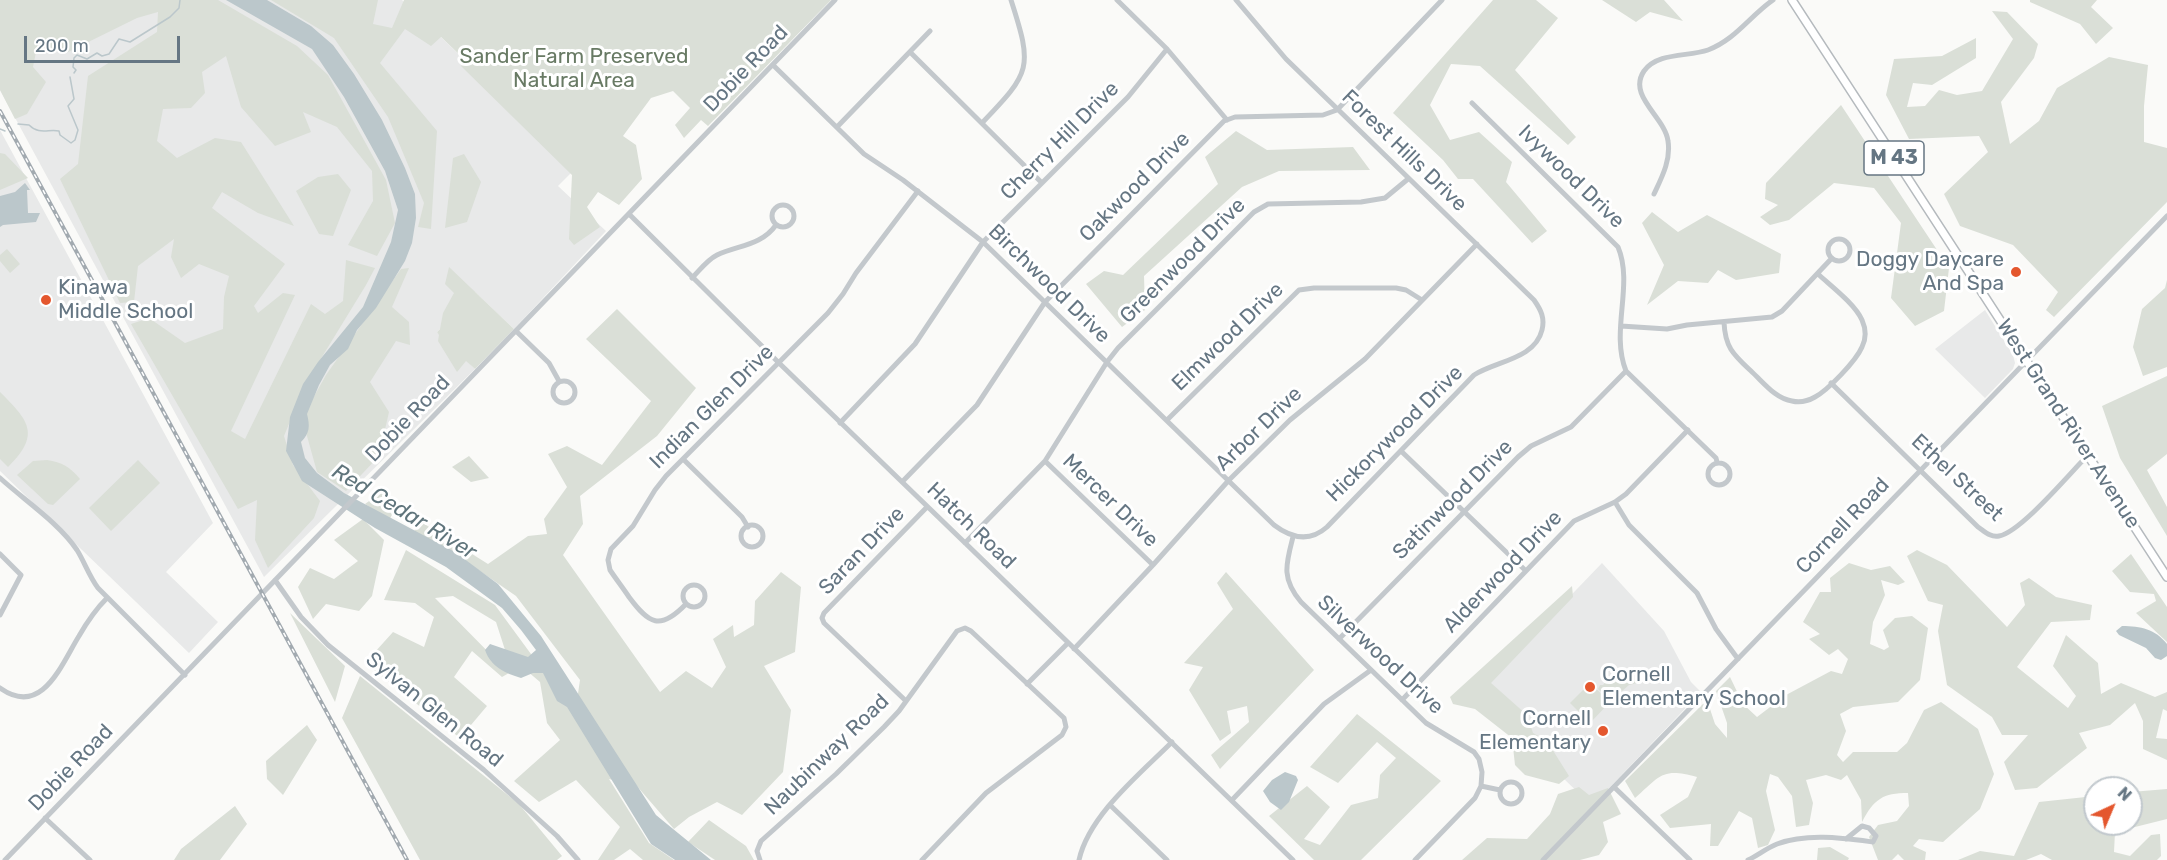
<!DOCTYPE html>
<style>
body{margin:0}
#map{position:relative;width:2167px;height:860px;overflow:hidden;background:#fafaf8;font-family:Rubik,sans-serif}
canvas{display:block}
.north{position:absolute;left:2083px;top:776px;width:60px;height:60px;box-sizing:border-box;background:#fff;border:2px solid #c1c8cd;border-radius:50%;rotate:44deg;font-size:16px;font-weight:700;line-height:24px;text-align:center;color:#657683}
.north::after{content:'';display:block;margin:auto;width:21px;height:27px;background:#e4572e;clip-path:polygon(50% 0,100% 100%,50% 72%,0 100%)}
.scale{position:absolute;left:24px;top:36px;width:156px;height:27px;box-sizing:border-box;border:3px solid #657683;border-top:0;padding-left:8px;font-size:18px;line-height:21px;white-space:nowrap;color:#657683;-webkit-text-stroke:4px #fff;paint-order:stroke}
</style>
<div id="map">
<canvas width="2167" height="860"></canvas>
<div class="north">N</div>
<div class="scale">200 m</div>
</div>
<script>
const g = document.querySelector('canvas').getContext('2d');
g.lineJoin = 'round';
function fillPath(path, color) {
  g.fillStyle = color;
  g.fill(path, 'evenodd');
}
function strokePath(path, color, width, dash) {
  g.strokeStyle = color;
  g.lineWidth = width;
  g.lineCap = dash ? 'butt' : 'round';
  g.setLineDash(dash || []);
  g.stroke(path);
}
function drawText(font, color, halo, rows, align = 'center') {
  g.font = font + ' Rubik,sans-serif';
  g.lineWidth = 6;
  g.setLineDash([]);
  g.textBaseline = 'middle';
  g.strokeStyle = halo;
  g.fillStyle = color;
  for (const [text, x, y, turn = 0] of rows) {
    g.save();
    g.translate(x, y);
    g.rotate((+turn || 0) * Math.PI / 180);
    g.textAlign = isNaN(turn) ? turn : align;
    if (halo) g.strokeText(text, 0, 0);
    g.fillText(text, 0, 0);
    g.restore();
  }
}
fillPath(new Path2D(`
 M0 0H402L577 167 558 186 606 231 514 329 475 292 437 332 475 369 264 577 0 90Z
 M0 130 213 523 166 572 218 622 189 653 0 471Z
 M1985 310 2013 355 2015 363 2013 369 1985 398 1935 349Z
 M1602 563 1664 631 1691 682 1701 692 1592 806 1476 694Z`), '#e8e9e9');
fillPath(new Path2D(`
 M0 0H218L297 46 328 75 386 180 395 223 377 256 348 245 373 201 372 171 337 127 303 112 311 132 275 146 241 107 226 56 202 72 205 93 191 108 163 109 157 141 177 158 215 138 241 142 294 226 258 213 222 192 212 208 285 264 254 306 258 313 283 293 295 295 231 431 245 439 311 304 325 314 343 301 346 260 375 268 366 285 306 383 284 436 293 465 320 501 314 518 268 568 255 540 257 500 238 509 131 324 149 318 185 343 223 329 224 297 229 276 199 264 181 278 171 257 174 239 138 266 134 302 120 303 60 179 78 164 88 76 157 32 158 12 137 18 64 54 38 42 33 67 46 82 27 114 15 119 0 90Z
 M271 0H378L373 24 392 28 404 0H831L708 126 701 120 684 138 675 125 690 108 673 91 651 98 623 136 636 145 642 179 619 205 598 192 587 207 600 227 574 245 569 239 572 175 461 66 465 60 441 37 431 46 405 29 380 63 437 131 431 229 418 227 424 203 388 117 334 38Z
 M1493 0H1536L1558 18 1515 70 1576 137 1568 145 1480 66 1451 64 1430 105 1450 140 1479 132 1512 162 1506 182 1547 231 1532 243 1473 179H1458L1443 160 1393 113Z
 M1602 0H1664L1683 21 1650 12 1636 22Z
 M2030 0H2097L2091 7 2113 28 2096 44 2080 24 2030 2Z
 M1992 11 2007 12 2038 44 2034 58 2001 102 2010 144 2039 121 2057 88 2109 57 2148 65 2144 106V142L2167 148V202L2054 317 2046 310 2058 292 2013 245 1960 226 1944 194 1988 152 1979 136 1909 139 1886 95 1894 59 1942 56 1976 38V58L1932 85 1913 83 1907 107 1925 106 1939 90 1957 95 1982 91 2013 39Z
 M1841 105 1949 268 1944 311 1915 326 1891 298 1901 223 1874 188 1834 183 1789 220 1770 225 1760 217 1778 205 1765 199 1766 183Z
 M1236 131 1267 150 1353 147 1370 170 1279 171 1242 187 1144 276 1145 310 1122 327 1086 284 1104 271 1123 275 1218 184 1205 157Z
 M0 153 5 154 28 178 0 190Z
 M464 154 481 182 467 222 445 228 453 158Z
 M338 174 351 190 333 236 319 234 296 191 318 177Z
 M1652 212 1678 232 1707 215 1781 254 1779 273 1736 280 1718 270 1708 283 1678 281 1647 305 1664 265 1642 223Z
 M7 249 20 264 10 273 0 261V255Z
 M449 267 514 329 475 369 466 361 457 372 438 341 439 335 437 332 440 329 443 313 454 293 445 284Z
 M409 268 392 307 409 322 410 345 396 341 370 382 389 412 379 456 346 491 317 472 302 418 326 375 401 269Z
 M2167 280V367L2143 376 2133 347 2142 309 2165 288Z
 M617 309 696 388 657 436 580 496 583 524 563 555 660 692 686 671 712 688 726 667 713 639 733 625 734 637 754 625 755 601 781 572 801 587 795 652 764 666 791 710 783 772 742 815 717 802 689 817 674 829 636 785 609 779 649 843 674 860H643L630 849 614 860H598L620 827 576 780 539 802 514 781 560 740 547 723 540 682 506 653 496 622 453 596 435 598 509 673 502 677 472 651 454 677 487 706 460 738 365 663 393 632 424 647 434 617 415 603 384 600 406 550 495 605 575 714 580 680 516 596 461 558 414 532 418 520 488 564 528 536 547 534 544 519 567 487 548 454 567 446 602 465 651 401 586 339Z
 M2167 376V454L2147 470 2167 507V536L2120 458 2102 406Z
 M0 392C28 420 42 434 8 467L0 459Z
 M469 456 489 478 471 482 452 467Z
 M47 460C62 462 70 467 80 479L53 505 48 504 17 475 33 461Z
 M138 460 160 483 111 531 89 508Z
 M383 491 396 508 389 520 365 504Z
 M363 519 384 540 372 596 359 611 326 604 313 619 298 587 310 568 334 579 358 561 334 540Z
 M1917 550 1947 565 2007 627 2025 605 2020 583 2029 578 2056 597 2092 605 2090 620 2051 622 2017 667 2068 708 2076 696 2053 666 2066 635 2098 663 2101 694 2121 683 2155 697 2167 692V711L2163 709 2156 738 2167 739V760L2143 749V721L2135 703 2110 725 2079 733 2087 748 2037 788 2015 790 2004 762 2028 735H2002L1992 717 1947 685 1938 631 1943 605 1928 601 1907 556Z
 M2131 554 2167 607V642L2136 613 2156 601 2154 594 2130 592 2112 571Z
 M1849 563 1871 570 1890 566 1905 582 1898 585 1881 580 1885 595 1873 622 1870 644 1884 650 1889 647 1883 630 1895 618 1912 616 1928 628 1920 680 1898 702 1853 707 1840 714 1846 731 1837 755 1843 762 1853 752H1897L1907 743 1924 710 1941 702 1978 729 1994 774 1980 809 1943 842 1919 839 1913 846 1926 852 1925 860H1904L1898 854 1892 860H1878L1869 837 1878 825 1897 821 1909 806 1908 793C1883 793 1874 799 1862 822L1861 800 1847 775 1841 780 1826 775 1806 780 1813 803 1809 825 1796 827 1792 796 1778 777 1770 774 1766 791 1775 830 1768 845 1758 848 1752 818 1739 811 1718 846H1710L1711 824 1670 828 1660 815 1688 797 1697 777C1662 767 1660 776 1635 798L1625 781 1707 700 1715 724 1727 738V723L1716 691 1730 677 1743 704 1757 717 1786 695 1831 671 1842 674 1848 659 1838 649 1829 655 1809 639 1820 634 1803 622 1820 592H1831L1830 578Z
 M1226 572 1314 670 1220 769 1211 755 1249 722 1247 706 1227 711 1231 733 1220 741 1189 690 1203 667 1184 663 1233 609 1217 583Z
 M1572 586 1573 597 1491 683 1527 715 1533 733 1547 741 1569 776 1559 784 1525 775 1515 765 1512 738 1475 709 1453 704 1450 697Z
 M290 613 345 666 335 702Z
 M1635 667 1641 675V682L1629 685 1615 697H1607L1598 689 1600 685H1603L1611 675 1618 678 1627 672V669Z
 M360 676 519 804 562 856 557 860H420L342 718Z
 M1590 683 1610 702 1590 723 1570 703Z
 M1357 714 1441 781 1361 860H1314L1269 816 1307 786 1330 807 1304 839 1320 845 1351 805 1378 798 1380 775 1396 758 1377 742 1338 783 1310 767Z
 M307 725 317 740 283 795 267 779 266 761Z
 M1579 787 1589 795 1608 788 1621 814 1603 822 1608 842 1599 855 1580 860H1462L1487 838 1527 839 1550 814 1558 794Z
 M2167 789V819L2115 832 2114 852 2130 856 2151 835 2160 834 2161 856 2157 860H2052L2041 854 2026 860H1958L1980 851 2014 856 2039 802 2095 796V824H2131V792Z
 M235 806 247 824 220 860H174L181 849Z
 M709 820 746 846 754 860H715L688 842Z
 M1830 847 1849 858 1848 860H1817L1818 848Z`), '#dadfd7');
fillPath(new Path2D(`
 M226 0H267L311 26 333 45 354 74 382 120 405 168 415 194 416 218 412 243 405 261 376 308 357 330 348 349 330 365 319 385 307 414C310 426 310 433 301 442L305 458 317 473 344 493 455 552 498 584 541 636 656 815 711 860H675L651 844 567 707 557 701 543 673H533L521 678C505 673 491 667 485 650L490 644 528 657 536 650 521 630 502 608 446 567 375 528 302 481 286 451 290 417 303 384 318 362 363 307 391 242 398 210 385 171 344 97 312 49Z
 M25 183 30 190H27L28 213H40L36 222 3 225 0 227V196L15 192Z
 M2122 626C2141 626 2155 629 2167 644V656L2161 660 2155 658 2146 648 2119 635 2116 631Z
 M1285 772 1296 776 1298 780 1289 802 1281 810 1270 802 1263 791 1272 780Z`), '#bbc7cb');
strokePath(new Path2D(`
 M74 73 76 70 73 67 74 58 77 55 87 59 97 53 102 56 109 54 119 39 130 42 170 17 179 8 180 0
 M18 124 29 125C39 135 48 129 59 131L60 135 71 143 75 140 78 130 68 106 74 99 70 77
 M0 129 5 131`), '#bbc7cb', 1.5);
const major = new Path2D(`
 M1792 0 2167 577`);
strokePath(major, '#b5babe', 10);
strokePath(new Path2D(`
 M1117 0 1167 49 1227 120
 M910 52 1042 183
 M773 65 864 154 903 180 983 242 1274 525C1291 538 1309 543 1327 527L1474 375C1496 361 1535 359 1542 330 1545 318 1541 310 1534 300L1286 59 1236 0
 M1472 103 1618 247C1634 285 1610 331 1626 371L1716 458 1717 462
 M982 123C1031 72 1033 68 1011 0
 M837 127 930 31
 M1654 194C1662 177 1671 160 1668 141 1665 117 1627 96 1644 71 1658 52 1688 57 1708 50 1735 40 1750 16 1773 0
 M772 216a11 11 0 1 1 22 0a11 11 0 1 1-22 0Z
 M629 214 778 362 1293 860
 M1828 250a11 11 0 1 1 22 0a11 11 0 1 1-22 0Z
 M692 278C700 270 707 260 717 255 738 245 761 246 776 225
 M1724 322C1725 348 1734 355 1752 372 1764 383 1776 399 1792 401 1800 403 1808 401 1815 397 1828 390 1856 361 1862 347 1866 339 1866 329 1862 320 1855 304 1831 286 1818 274
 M1621 326 1667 329 1687 325 1772 317 1782 311 1832 258
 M516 331 549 363 559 381
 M553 392a11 11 0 1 1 22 0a11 11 0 1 1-22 0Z
 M1831 383 1978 527C1984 531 1991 538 1999 536 2021 532 2070 473 2088 455
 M1167 420 1299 290 1314 288H1396L1406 290 1422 300
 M840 423 915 344 983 242 1128 97 1167 49
 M1401 451 1526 571
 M683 459 742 517 748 527
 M1045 461 1153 565
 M1708 474a11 11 0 1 1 22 0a11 11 0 1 1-22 0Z
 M0 478C24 500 59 523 77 550 85 563 89 576 98 588L185 675
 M902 482 977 405 1045 302 1224 121 1235 117 1323 115 1337 110 1442 0
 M1615 502 1629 525 1697 593 1716 629 1738 659
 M741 536a11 11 0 1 1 22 0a11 11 0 1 1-22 0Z
 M1293 537C1286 564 1281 578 1301 602L1426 723 1474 752 1479 759 1482 772 1481 786 1475 798 1415 860
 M965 543 1045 461 1107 362 1118 348 1254 212 1268 204 1361 202 1385 198 1408 179
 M0 554 21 575 0 615
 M275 580 301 617 328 645 484 770 557 836 578 860
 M683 596a11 11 0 1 1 22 0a11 11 0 1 1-22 0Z
 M686 604C660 631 649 624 629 597 623 588 616 579 610 570L608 560 611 549 633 526 655 490 666 476 828 313 843 294 856 273 918 191
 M1339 639 1518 457 1531 446 1571 427 1626 371
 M1074 649 1153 565 1229 480 1290 420 1365 359 1477 244
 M1027 684 1068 643
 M0 688C42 718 61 665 79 636 87 622 96 609 107 598
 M1402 700 1574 521 1615 502 1626 494 1688 430
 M906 701 824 623 822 618 824 613 927 507
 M1500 793a11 11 0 1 1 22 0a11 11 0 1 1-22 0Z
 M1481 786 1500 790
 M1614 787 1690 860
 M1232 800 1324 704 1371 670
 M1110 805 1167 860
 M45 818 90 860
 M5 860 835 0
 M760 860 757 851 761 841 836 774 884 727 899 711 957 631 965 628 971 631 1064 718 1066 727 1062 735 986 793 922 860
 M1079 860C1089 815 1140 774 1172 742
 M1543 860 2167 216
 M1748 860C1758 855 1767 848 1777 844 1807 833 1842 838 1873 842L1876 836 1869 828 1862 826 1846 839`), '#c3c8cc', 5);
strokePath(major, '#fff', 7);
const rail = new Path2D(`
 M0 111 407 860`);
strokePath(rail, '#a2aab0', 4);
strokePath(rail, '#fff', 1.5, [4.5]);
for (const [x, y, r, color] of [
 [2016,272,6,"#e4572e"],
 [46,300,6,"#e4572e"],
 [1590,687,6,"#e4572e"],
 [1603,731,6,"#e4572e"]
]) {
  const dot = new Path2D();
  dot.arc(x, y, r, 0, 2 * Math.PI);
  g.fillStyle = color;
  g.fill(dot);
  strokePath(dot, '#fff', 2);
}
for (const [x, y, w] of [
 [1894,158,60]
]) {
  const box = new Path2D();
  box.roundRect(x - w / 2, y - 17, w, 34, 4.5);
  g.fillStyle = '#fff';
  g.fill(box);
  strokePath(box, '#657683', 1.5);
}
drawText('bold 20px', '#657683', null, [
 ["M 43",1894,158]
]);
drawText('21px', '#687a64', '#fff', [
 ["Sander Farm Preserved",574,57],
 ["Natural Area",574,81]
]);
drawText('21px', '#657683', '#fff', [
 ["Dobie Road",746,69,-46],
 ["Cherry Hill Drive",1060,141,-45],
 ["Forest Hills Drive",1404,151,44],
 ["Ivywood Drive",1571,177,44],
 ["Oakwood Drive",1135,187,-45],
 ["Greenwood Drive",1183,261,-45],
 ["Birchwood Drive",1049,284,44],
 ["Elmwood Drive",1228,337,-44],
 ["Indian Glen Drive",712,407,-45],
 ["Dobie Road",408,419,-46],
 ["West Grand River Avenue",2068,424,57],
 ["Arbor Drive",1259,429,-44],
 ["Hickorywood Drive",1395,434,-45],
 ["Ethel Street",1957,478,43],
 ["Satinwood Drive",1453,500,-45],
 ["Mercer Drive",1110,501,44],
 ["Hatch Road",971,526,44],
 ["Cornell Road",1843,526,-46],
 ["Saran Drive",862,551,-46],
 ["Alderwood Drive",1503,572,-46],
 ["Silverwood Drive",1380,655,43],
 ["Sylvan Glen Road",434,710,39],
 ["Naubinway Road",827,755,-44],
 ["Dobie Road",71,768,-46]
]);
drawText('21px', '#657683', '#fff', [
 ["Doggy Daycare",2004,260],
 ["And Spa",2004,284],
 ["Kinawa",58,288,"left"],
 ["Middle School",58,312,"left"],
 ["Cornell",1602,675,"left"],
 ["Elementary School",1602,699,"left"],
 ["Cornell",1591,719],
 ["Elementary",1591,743]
], 'right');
drawText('italic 22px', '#60757c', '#fff', [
 ["Red Cedar River",404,512,31]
]);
</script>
